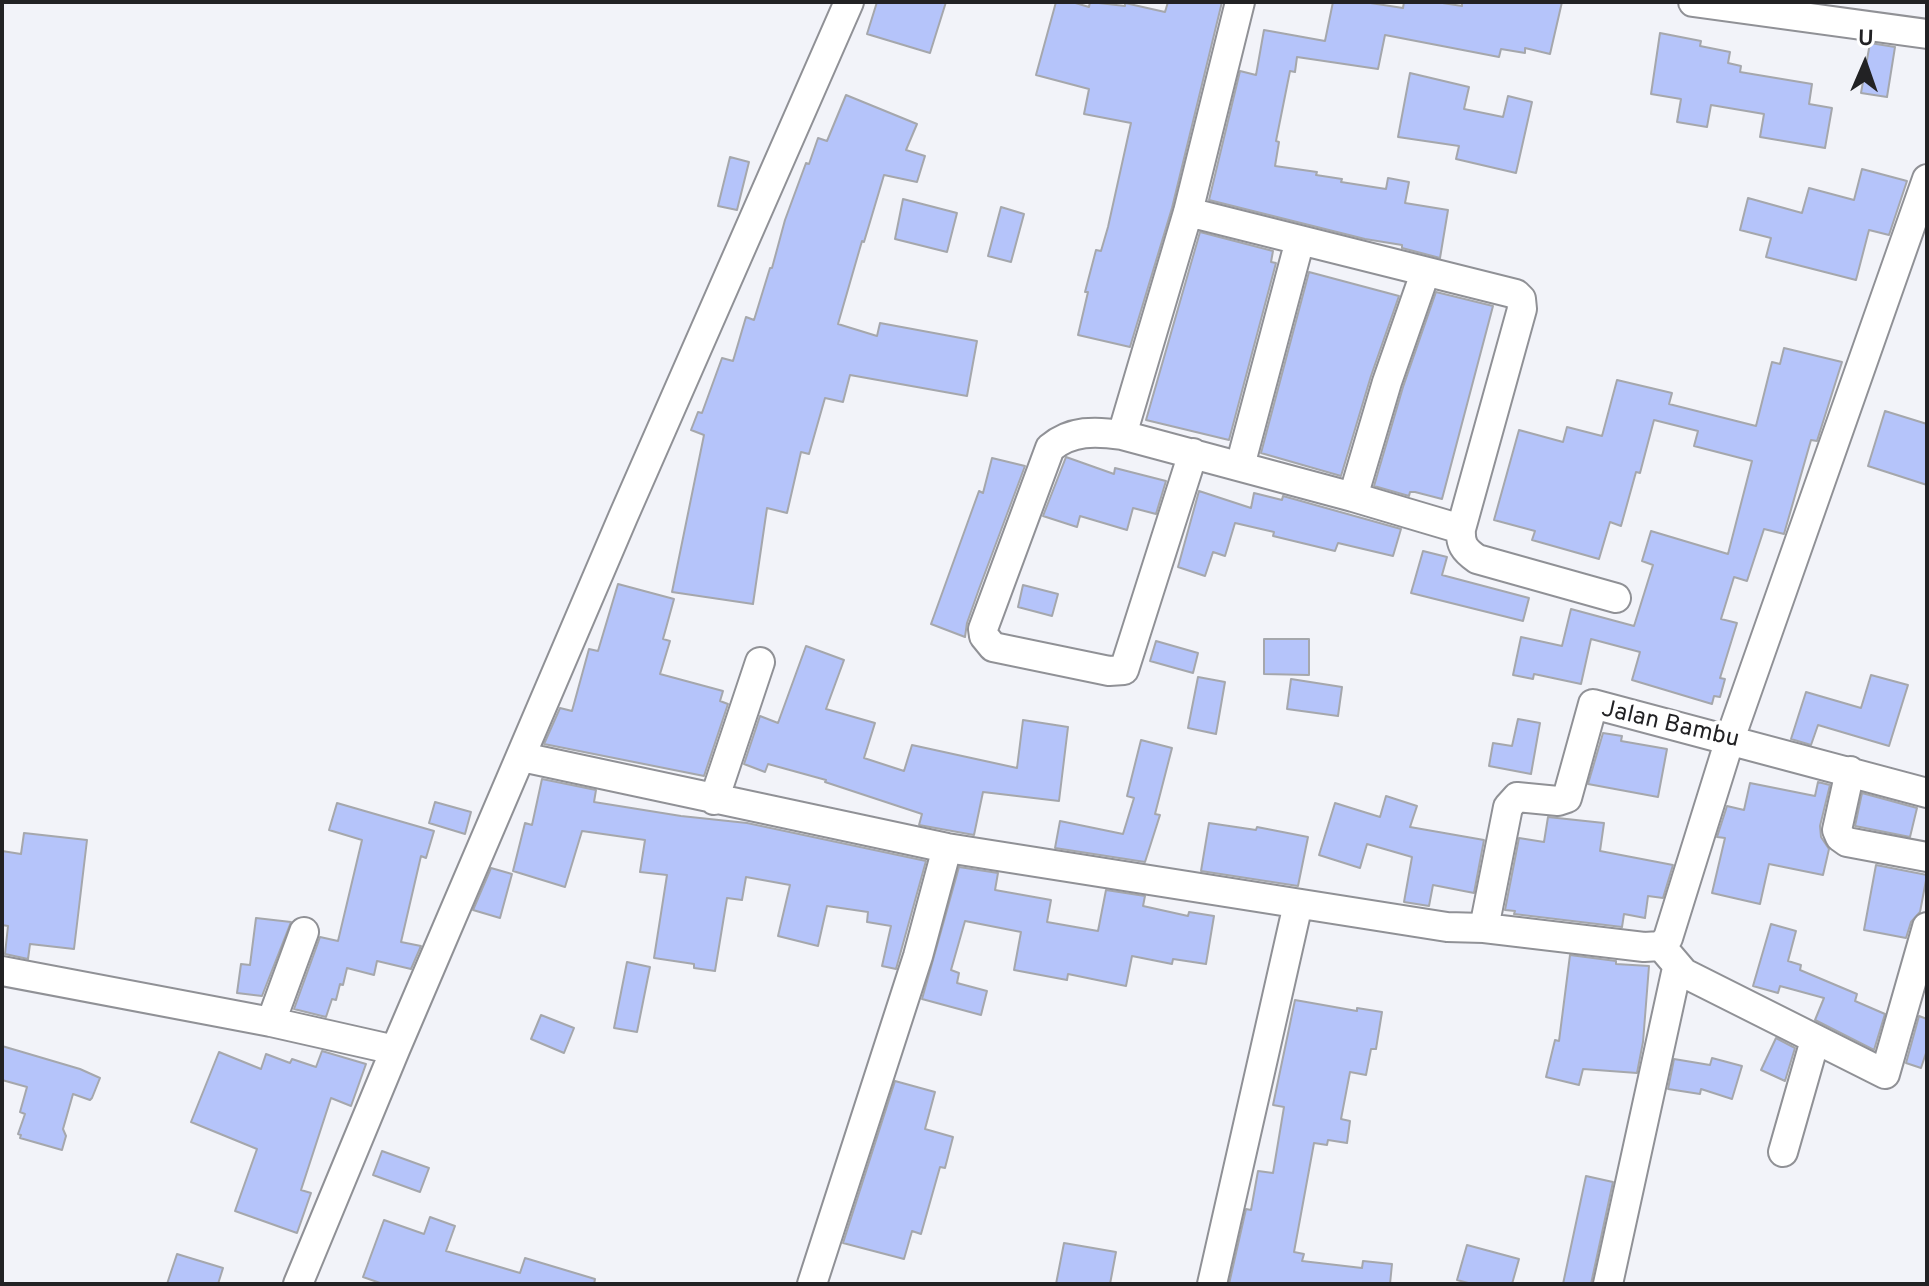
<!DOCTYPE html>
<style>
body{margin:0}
#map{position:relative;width:1929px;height:1286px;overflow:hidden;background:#f2f3f9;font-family:Overpass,sans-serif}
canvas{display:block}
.frame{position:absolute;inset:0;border:4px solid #222224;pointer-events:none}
.north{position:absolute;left:1825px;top:24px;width:80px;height:80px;-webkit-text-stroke:6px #fff;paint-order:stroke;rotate:2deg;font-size:22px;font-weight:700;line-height:32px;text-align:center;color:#222224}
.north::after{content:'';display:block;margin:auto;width:28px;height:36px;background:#222224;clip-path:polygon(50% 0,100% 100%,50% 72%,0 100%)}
</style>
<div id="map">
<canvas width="1929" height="1286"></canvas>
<div class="frame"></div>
<div class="north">U</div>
</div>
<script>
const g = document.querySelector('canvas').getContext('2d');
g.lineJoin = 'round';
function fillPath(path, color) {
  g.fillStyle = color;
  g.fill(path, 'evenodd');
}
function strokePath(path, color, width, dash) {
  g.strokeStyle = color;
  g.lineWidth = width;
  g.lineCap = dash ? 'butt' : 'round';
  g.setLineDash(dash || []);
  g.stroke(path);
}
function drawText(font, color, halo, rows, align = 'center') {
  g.font = font + ' Overpass,sans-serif';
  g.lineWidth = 8;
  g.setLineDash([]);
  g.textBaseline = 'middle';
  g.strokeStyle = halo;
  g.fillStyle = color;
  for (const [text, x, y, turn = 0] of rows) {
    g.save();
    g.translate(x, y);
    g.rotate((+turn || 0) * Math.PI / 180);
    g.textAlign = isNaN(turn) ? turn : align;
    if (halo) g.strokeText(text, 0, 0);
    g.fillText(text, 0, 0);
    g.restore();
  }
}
const building = new Path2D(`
 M877 2H946L930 53 867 34Z
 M1056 2H1072L1089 7 1090 2 1125 6V3L1165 12 1168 2H1222L1172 208 1130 347 1078 335 1088 292H1085L1096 250 1101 251 1108 227 1131 123 1084 114 1089 89 1036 75Z
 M1333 2H1364L1403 8 1404 2H1436L1462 6V2H1562L1550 54 1525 48V53L1501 49 1499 57 1385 35 1378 69 1297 57 1295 72 1290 71 1276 141 1279 142 1275 166 1317 172 1316 175 1342 179 1341 182 1386 189 1388 178 1409 182 1405 203 1448 210 1440 258 1402 248V245L1365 239 1209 200 1240 71 1256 75 1264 30 1325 41Z
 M1660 33 1701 41 1700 46 1730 52 1728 63 1741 66 1740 72 1812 84 1809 104 1832 108 1825 148 1760 137 1764 114 1711 105 1707 127 1677 122 1681 99 1651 94Z
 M1870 43 1895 47 1887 97 1861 93Z
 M1410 73 1469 87 1464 109 1503 117 1508 96 1532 102 1516 173 1456 159 1459 146 1398 137Z
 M846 95 917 124 906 150 925 156 917 182 884 175 864 242 862 241 838 324 877 336 880 323 977 341 967 396 850 375 843 402 825 398 809 454 801 452 787 513 767 508 753 604 672 592 704 435 691 430 698 412 702 413 722 358 733 361 746 317 754 320 770 268H772L785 220 806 163 809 164 818 138 827 141Z
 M730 157 749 162 737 210 718 206Z
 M1862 169 1907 181 1889 235 1869 230 1856 280 1766 257 1771 238 1740 230 1748 198 1802 213 1809 188 1854 200Z
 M903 199 957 213 947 252 895 239Z
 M1001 207 1024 214 1011 262 988 256Z
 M1200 232 1273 251 1271 262 1276 263 1229 440 1146 420Z
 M1309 272 1399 296 1371 376 1341 476 1261 453Z
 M1436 292 1493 306 1442 499 1415 492H1410L1409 496 1374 486 1403 387Z
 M1784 348 1842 362 1817 441 1811 440 1784 534 1764 529 1747 581 1734 577 1721 619 1737 623 1720 678 1725 679 1720 697 1714 696 1712 704 1632 680 1640 652 1591 639 1581 684 1534 674 1533 679 1513 675 1521 637 1562 646 1571 609 1634 626 1653 565 1642 561 1651 531 1728 554 1752 461 1694 446 1698 431 1654 420 1640 473 1636 472 1621 526 1610 522 1599 559 1532 540 1535 531 1494 520 1519 430 1563 442 1567 427 1602 436 1617 380 1672 393 1669 404 1756 426 1772 362 1780 364Z
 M1885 411 1927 424V485L1868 466Z
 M1066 457 1114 474 1115 468 1166 481 1156 514 1133 508 1127 530 1080 516 1077 527 1043 516Z
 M992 458 1025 466 979 589 967 623 965 637 931 624 979 491 983 493Z
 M1199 491 1251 508 1254 493 1282 500 1283 496 1401 529 1393 556 1338 543 1335 551 1273 536 1274 532 1235 523 1225 556 1213 552 1205 576 1178 567Z
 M1423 551 1447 557 1442 575 1529 598 1523 621 1411 593Z
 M618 584 674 599 663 639 670 641 660 674 723 691 720 701 728 704 704 776 544 744 560 708 572 711 589 649 598 651Z
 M1023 585 1058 594 1052 616 1018 607Z
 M1264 639H1309V675L1264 674Z
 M1156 641 1198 653 1193 673 1150 661Z
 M806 646 844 660 826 709 875 723 864 758 904 771 912 745 1017 768 1023 720 1068 727 1059 801 983 792 974 835 919 825 922 814 825 782 826 780 768 764 765 772 744 764 760 716 778 723Z
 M1871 675 1908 685 1889 746 1818 725 1811 745 1791 739 1806 692 1861 708Z
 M1198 677 1225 682 1216 734 1188 728Z
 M1291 679 1342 687 1338 716 1287 709Z
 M1518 719 1540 723 1531 774 1489 766 1493 743 1512 746Z
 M1603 733 1622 736 1621 741 1667 749 1658 797 1588 784Z
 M1141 740 1172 748 1155 814 1160 815 1145 862 1055 848 1060 821 1123 834 1134 798 1127 796Z
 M542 779 596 790 594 802 681 816 747 823 926 861 896 969 882 966 891 926 867 922 868 912 827 906 818 946 778 936 790 885 746 877 742 900 727 898 715 971 694 968V964L654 958 667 875 640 872 645 840 582 831 565 887 513 871 525 823 532 825Z
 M1818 782 1830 785 1820 826 1821 837 1829 849 1823 875 1769 864 1760 904 1712 893 1725 838 1717 837 1727 806 1744 810 1750 783 1815 796Z
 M1862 793 1917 808 1910 837 1855 826Z
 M1386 796 1417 806 1410 827 1484 840 1474 893 1433 885 1429 906 1404 902 1412 857 1367 844 1360 868 1319 855 1335 803 1380 817Z
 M435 802 471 812 465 834 429 823Z
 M337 803 434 831 426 858 421 856 401 942 421 946 411 969 377 961 374 975 347 968 343 985 340 984 336 1000 332 999 326 1017 294 1009 320 937 338 941 362 840 329 830Z
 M1548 817 1604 823 1600 851 1673 865 1663 898 1648 896 1645 918 1624 914 1622 927 1514 914 1515 911 1505 910 1519 838 1544 842Z
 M1209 823 1256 830 1257 827 1308 837 1298 886 1201 871Z
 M24 833 87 840 74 949 30 944 28 959 5 954 8 926 2 925V851L21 854Z
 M1876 865 1927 875 1920 912 1911 922 1906 938 1864 930Z
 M959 867 998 873 995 890 1051 900 1047 922 1098 931 1106 890 1145 896 1143 906 1188 916 1189 912 1214 916 1206 964 1173 959 1172 964 1132 956 1126 986 1068 974 1067 980 1014 970 1021 932 965 921 951 970 959 973 957 983 987 991 981 1015 922 999Z
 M491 868 512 874 500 918 473 910Z
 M256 918 291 922 262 996 237 993 241 964 250 965Z
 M1771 924 1796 931 1788 961 1801 965 1800 970 1857 994 1855 1001 1885 1014 1874 1050 1815 1020 1824 998 1780 986 1778 993 1753 986Z
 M1570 955 1616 961V964L1649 966 1643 1042 1637 1073 1583 1069 1579 1085 1546 1077 1555 1040 1559 1041Z
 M627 962 650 967 637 1032 614 1028Z
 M1295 1000 1357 1011V1008L1382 1012 1376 1049H1371L1366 1075 1350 1072 1341 1119 1350 1121 1347 1143 1328 1140 1327 1145 1314 1143 1294 1252 1304 1254 1302 1261 1362 1268 1363 1261 1392 1264 1390 1284H1229L1246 1209 1251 1210 1258 1171 1273 1173 1284 1107 1273 1105Z
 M541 1015 574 1028 564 1053 531 1039Z
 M1919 1016 1927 1019V1050L1921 1068 1906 1063Z
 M1776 1038 1795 1048 1785 1081 1761 1070Z
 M2 1046 80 1069 100 1078 92 1098 90 1100 73 1094 63 1129 66 1136 62 1150 20 1138 21 1135 18 1134 25 1114 20 1112 27 1087 2 1080Z
 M322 1051 366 1064 351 1106 331 1098 301 1190 311 1193 297 1233 235 1211 257 1149 191 1122 219 1052 261 1069 266 1054 290 1063 292 1059 316 1067Z
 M1712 1058 1742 1066 1732 1099 1701 1089 1700 1094 1668 1089 1674 1059 1710 1065Z
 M895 1081 935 1092 925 1129 953 1137 945 1168 940 1167 921 1234 912 1231 904 1259 843 1243Z
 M382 1151 429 1168 420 1192 373 1175Z
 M1586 1176 1613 1182 1591 1284H1563Z
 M430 1217 455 1226 446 1251 520 1273 525 1258 595 1279 594 1284H383L363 1277 384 1220 424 1234Z
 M1064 1243 1116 1252 1110 1284H1056Z
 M1467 1245 1519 1259 1512 1284H1472L1457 1280Z
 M177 1254 223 1268 218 1284H167Z`);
fillPath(building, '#b5c4fa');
strokePath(building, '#a5a7ac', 2);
const street = new Path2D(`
 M1693 2 1927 34
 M1188 212 1516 294 1521 299 1522 309 1461 529C1460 544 1464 550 1477 559L1616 598
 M1122 435 1353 497 1461 529
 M1193 453 1124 670 1109 671 993 647 984 636 983 629 1050 448C1071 430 1096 431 1122 435L1188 212 1240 2
 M1240 466 1300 240
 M1353 497 1387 382 1425 273
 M522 757 947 848 1447 927 1484 928 1644 947 1661 946 1668 938 1730 739 1927 179
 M1850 771 1837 830 1840 837 1847 842 1927 857
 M714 800 760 662
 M1484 928 1508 807 1517 797 1558 801 1567 798 1593 704 1927 793
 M1661 946 1684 973 1885 1074 1927 927
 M2 971 271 1022 395 1050
 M271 1022 304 932
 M1783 1152 1815 1040
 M298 1284 395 1050 623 517 849 2
 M812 1284 918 956 947 848
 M1212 1284 1298 904
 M1608 1284 1677 968`);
strokePath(street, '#909196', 32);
strokePath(street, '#fff', 28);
drawText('24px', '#222224', '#fff', [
 ["Jalan Bambu",1670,726,13]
]);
</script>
